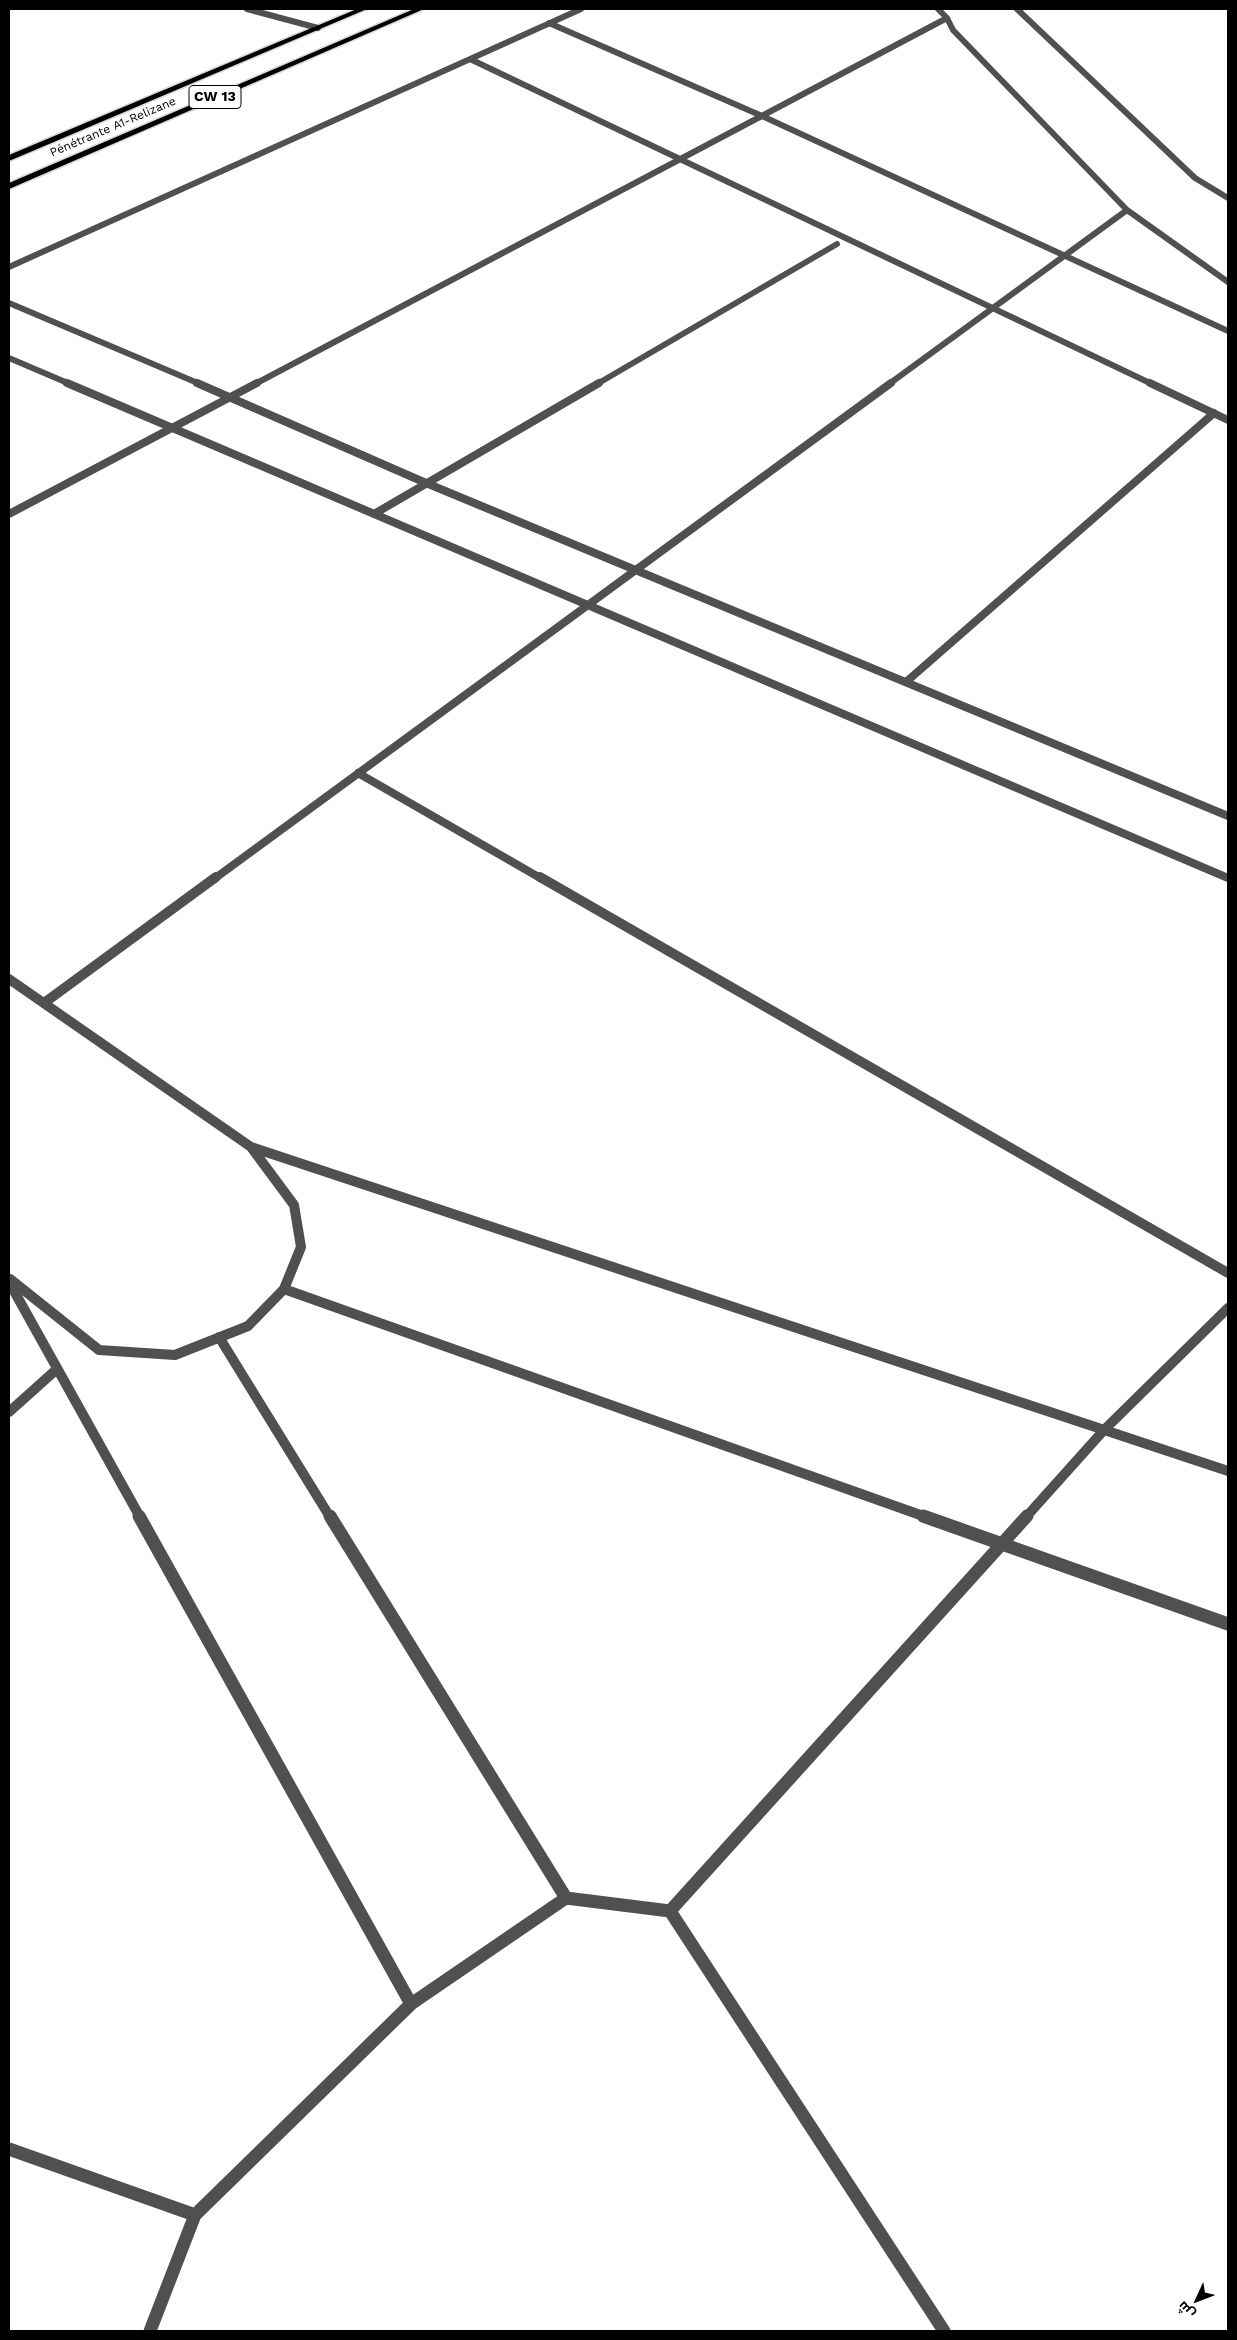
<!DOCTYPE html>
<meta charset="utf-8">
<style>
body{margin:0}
#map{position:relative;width:1237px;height:2340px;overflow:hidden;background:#fff;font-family:"Work Sans",Cairo,sans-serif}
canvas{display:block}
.frame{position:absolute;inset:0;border:10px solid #000;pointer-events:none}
.north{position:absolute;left:1172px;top:2275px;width:50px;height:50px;-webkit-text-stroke:4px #fff;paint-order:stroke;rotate:227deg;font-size:14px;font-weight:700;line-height:20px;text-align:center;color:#000}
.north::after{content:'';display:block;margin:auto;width:18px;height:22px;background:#000;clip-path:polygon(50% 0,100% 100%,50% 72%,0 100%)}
</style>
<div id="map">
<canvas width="1237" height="2340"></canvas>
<div class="frame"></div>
<div class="north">ش</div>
</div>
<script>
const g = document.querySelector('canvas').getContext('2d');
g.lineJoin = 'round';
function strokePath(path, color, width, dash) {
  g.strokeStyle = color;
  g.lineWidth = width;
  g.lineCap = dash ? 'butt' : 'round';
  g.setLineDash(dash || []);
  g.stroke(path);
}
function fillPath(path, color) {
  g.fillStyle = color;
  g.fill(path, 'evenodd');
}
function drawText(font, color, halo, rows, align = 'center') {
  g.font = font + ' "Work Sans",sans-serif';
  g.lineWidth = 4.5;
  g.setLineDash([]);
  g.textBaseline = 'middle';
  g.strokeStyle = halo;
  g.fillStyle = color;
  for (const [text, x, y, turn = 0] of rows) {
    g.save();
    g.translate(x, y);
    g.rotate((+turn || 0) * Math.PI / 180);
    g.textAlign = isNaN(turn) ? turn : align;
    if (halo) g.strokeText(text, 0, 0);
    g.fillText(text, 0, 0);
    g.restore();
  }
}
const highway = new Path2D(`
 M357 9H367L9 161V155Z
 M414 9H424L9 189V183Z`);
strokePath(highway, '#dbdbdb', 3);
strokePath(new Path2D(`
 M247 9 318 28
 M938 9 947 18 953 30 1127 210 1228 282
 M1017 9 1195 178 1228 198
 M549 23 762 116 1228 331
 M470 59 1152 384
 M9 267 581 9
 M9 303 200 384
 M9 358 70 384
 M255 384 947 18
 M597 384 837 244
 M889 384 1127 210`), '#505050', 6);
strokePath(new Path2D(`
 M67 383 1228 878
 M197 383 426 483 1228 816
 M1150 383 1228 420
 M9 514 257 383
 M374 514 599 383
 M906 682 1214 413
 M358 773 542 879
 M214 879 891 383`), '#505050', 8);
strokePath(new Path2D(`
 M540 877 1228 1273
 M9 979 251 1147 294 1205 301 1247 284 1289 248 1326 175 1355 99 1350 10 1279
 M44 1003 216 877
 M251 1147 1228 1471
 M9 1282 140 1517
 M284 1289 926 1517
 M219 1337 330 1517
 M9 1412 57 1369
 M1026 1517 1104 1430 1228 1308`), '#505050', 10);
strokePath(new Path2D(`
 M139 1516 411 2004
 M330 1516 566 1898
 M923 1516 1228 1624
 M670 1911 944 2331
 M9 2149 195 2215
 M150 2331 195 2215 411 2004 566 1898 670 1911 1027 1516`), '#505050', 13);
fillPath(highway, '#000');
drawText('12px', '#000', '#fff', [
 ["Pénétrante A1-Relizane",113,127,-23]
]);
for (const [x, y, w] of [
 [215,97,52]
]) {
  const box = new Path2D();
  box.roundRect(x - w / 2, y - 11.5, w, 23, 4);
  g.fillStyle = '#fff';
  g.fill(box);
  strokePath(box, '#000', 1);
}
drawText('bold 14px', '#000', null, [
 ["CW 13",215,97]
]);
</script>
